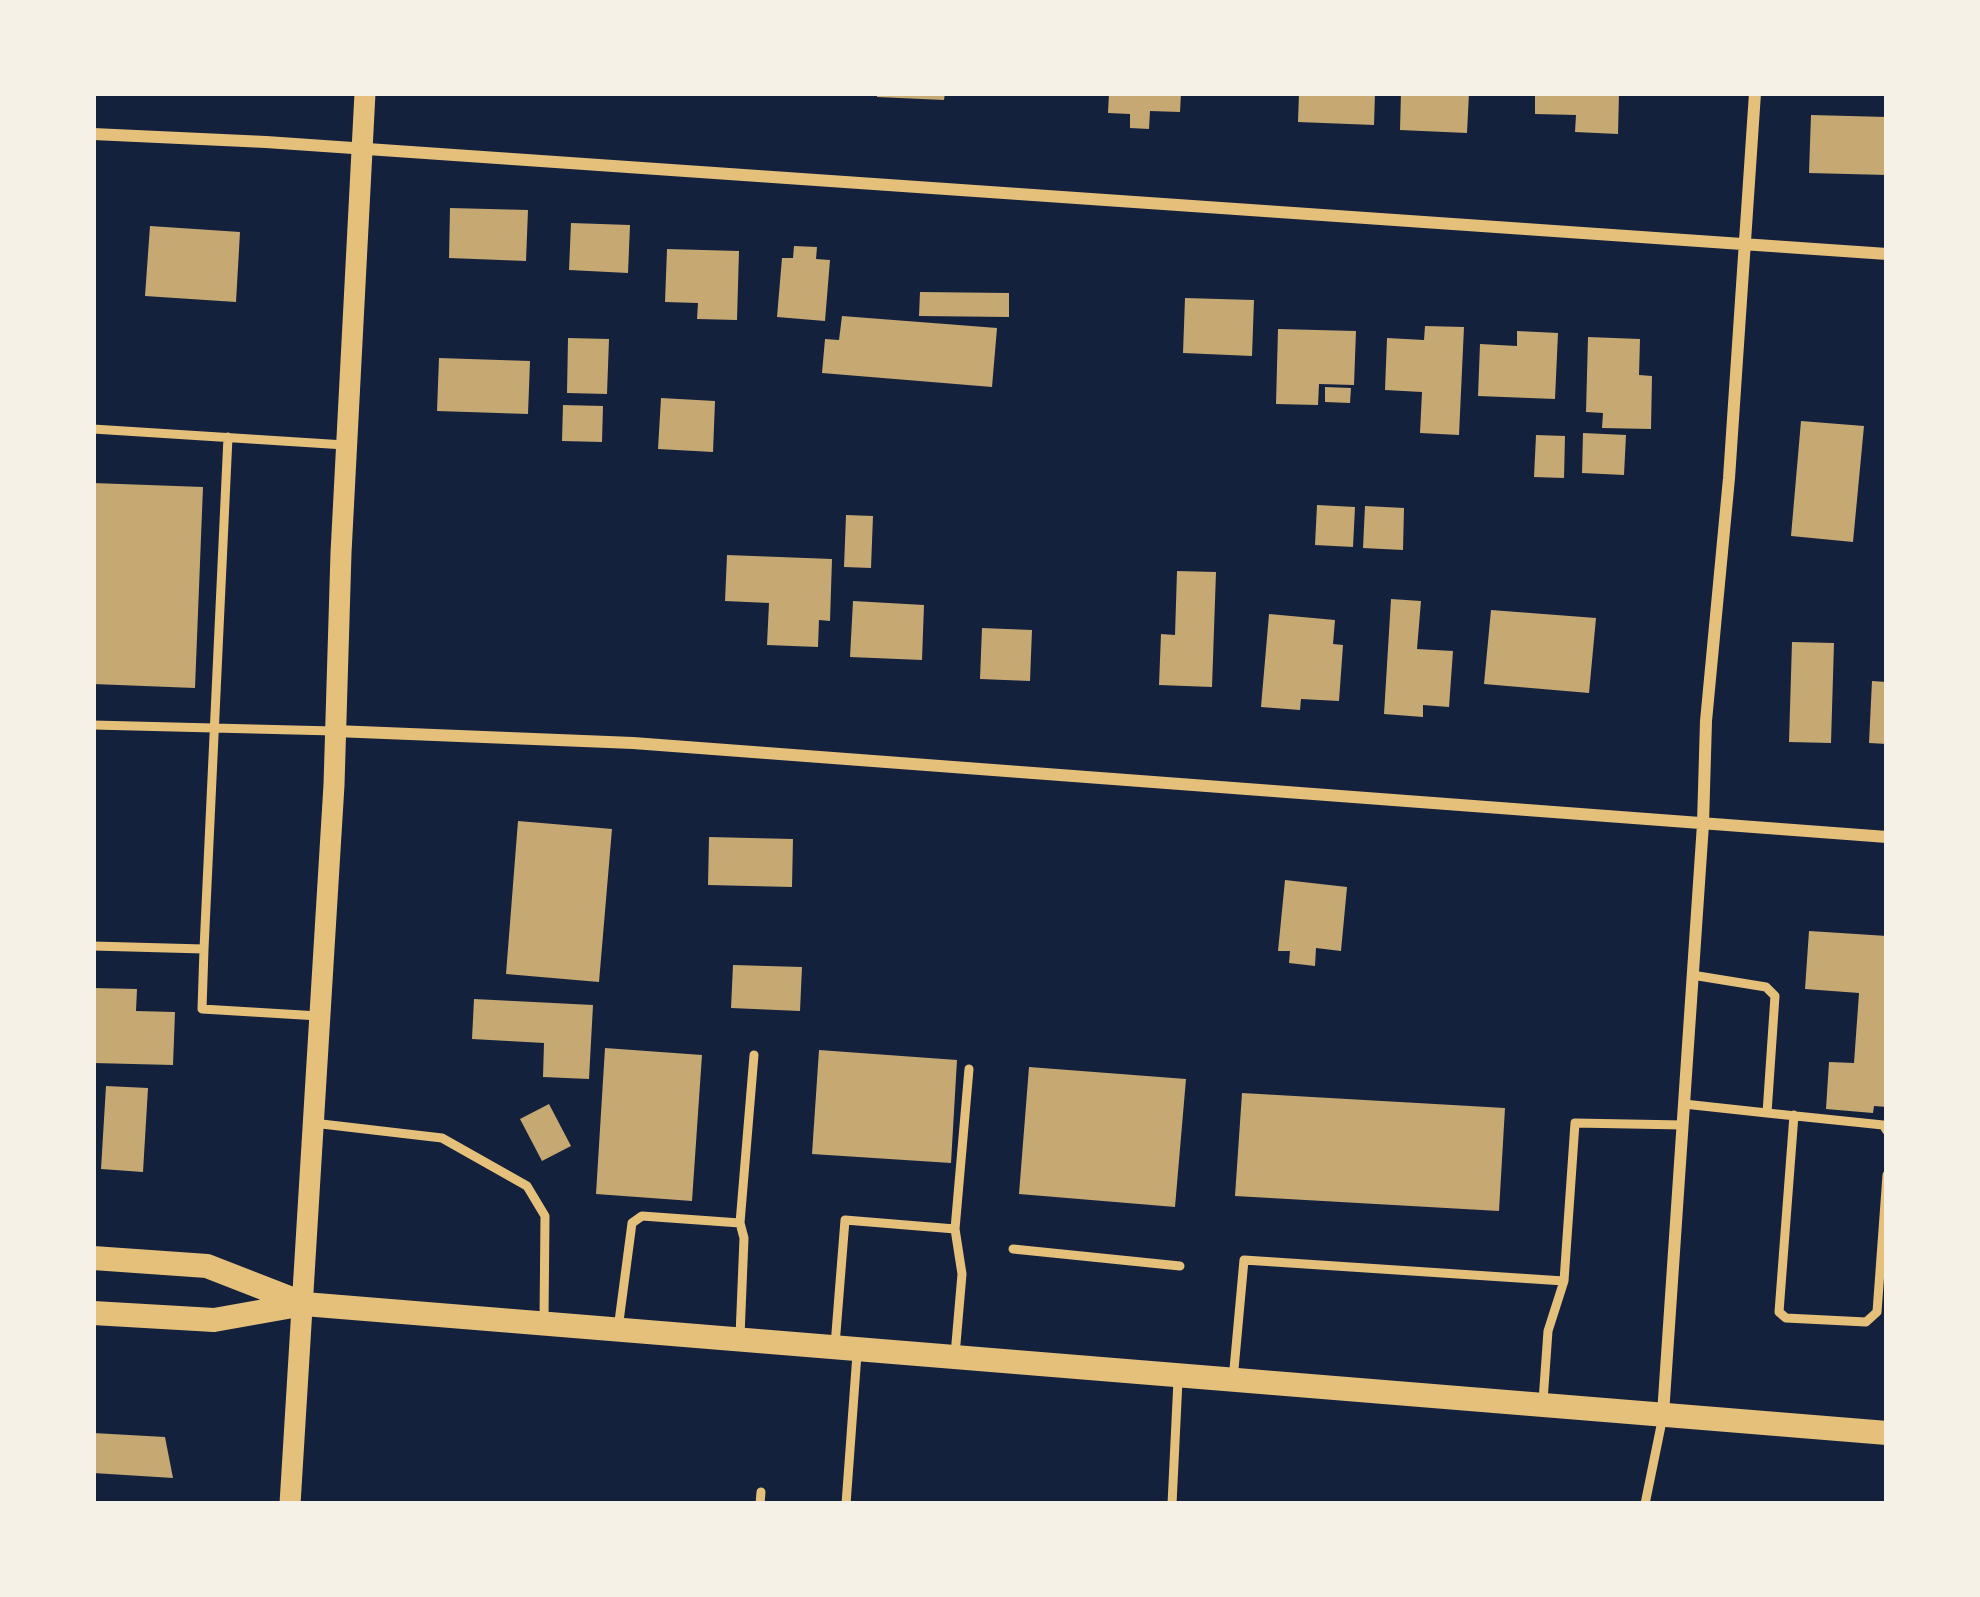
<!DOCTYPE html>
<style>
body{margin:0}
#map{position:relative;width:1980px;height:1597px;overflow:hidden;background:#14213d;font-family:"Roboto Condensed",sans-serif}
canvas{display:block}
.frame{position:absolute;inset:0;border:96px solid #f6f1e7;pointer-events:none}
</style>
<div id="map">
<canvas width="1980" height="1597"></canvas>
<div class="frame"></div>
</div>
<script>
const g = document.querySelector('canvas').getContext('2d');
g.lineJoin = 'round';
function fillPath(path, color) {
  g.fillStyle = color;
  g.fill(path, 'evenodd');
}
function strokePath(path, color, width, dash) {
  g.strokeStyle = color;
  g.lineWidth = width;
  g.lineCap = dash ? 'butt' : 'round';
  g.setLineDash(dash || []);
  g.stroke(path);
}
fillPath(new Path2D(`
 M877 93H945L944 100 877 97Z
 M1109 93H1181L1180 112 1150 111 1149 129 1130 128V114L1108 113Z
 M1299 93H1375L1374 125 1298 122Z
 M1401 93H1469L1467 133 1400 130Z
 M1535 93H1619L1618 134 1575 132 1576 115 1535 114Z
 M1811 115 1887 117V175L1809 173Z
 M450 208 528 210 526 261 449 258Z
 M571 223 630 225 628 273 569 270Z
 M150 226 240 232 236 302 145 296Z
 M794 246 817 247 816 259 830 260 825 321 777 317 782 258H793Z
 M667 249 739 251 737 320 697 319 698 303 665 302Z
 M920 292 1009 293V317L919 316Z
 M1185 298 1254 300 1252 356 1183 353Z
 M842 316 997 328 992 387 822 373 825 339 839 340Z
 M1425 326 1464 327 1459 435 1420 433 1422 392 1385 390 1387 338 1424 340Z
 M1278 329 1356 331 1354 385 1319 384 1318 405 1276 404Z
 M1517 331 1558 333 1555 399 1478 396 1480 344 1517 346Z
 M1588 337 1640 339 1639 375 1652 376 1651 429 1602 428 1603 413 1586 412Z
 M568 338 609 339 607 394 567 393Z
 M439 358 530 361 528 414 437 411Z
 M1325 387 1351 388 1350 403 1325 402Z
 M661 398 715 401 713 452 658 449Z
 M563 405 603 406 602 442 562 441Z
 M1801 421 1864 426 1853 542 1791 536Z
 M1583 433 1626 435 1624 475 1582 473Z
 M1536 435 1565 436 1564 478 1534 477Z
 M93 483 203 487 195 688 93 684Z
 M1317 505 1355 507 1353 547 1315 545Z
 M1365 506 1404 508 1403 550 1363 548Z
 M846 515 873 516 871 568 844 567Z
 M727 555 832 559 830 621 819 620 818 647 767 645 769 603 725 601Z
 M1177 571 1216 572 1212 687 1159 685 1161 634 1175 635Z
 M1391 599 1421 601 1417 649 1453 651 1449 707 1423 705V717L1384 714Z
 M853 601 924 605 922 660 850 657Z
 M1491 610 1596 618 1589 693 1484 684Z
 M1269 614 1335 620 1333 644 1343 645 1339 701 1301 699 1300 710 1261 707Z
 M982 628 1032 630 1030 681 980 679Z
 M1792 642 1834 643 1831 743 1789 742Z
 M1872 681 1887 682V744L1869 743Z
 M518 821 612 829 599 982 506 974Z
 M709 837 793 839 792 887 708 885Z
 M1285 880 1347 887 1341 951 1316 948 1315 966 1289 963 1290 951H1278Z
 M1809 931 1887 936V1107L1874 1106 1873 1113 1826 1109 1829 1062 1854 1063 1859 993 1805 989Z
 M733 965 802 967 800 1011 731 1008Z
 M93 988 137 989 136 1011 175 1012 173 1065 93 1063Z
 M474 999 593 1005 589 1079 543 1077 544 1043 472 1039Z
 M605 1048 702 1055 692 1201 596 1194Z
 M819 1050 957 1060 951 1163 812 1154Z
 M1029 1067 1186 1079 1175 1207 1019 1194Z
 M106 1086 148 1088 143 1172 101 1169Z
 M1242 1093 1505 1108 1499 1211 1235 1196Z
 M549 1104 571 1146 542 1161 520 1119Z
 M93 1433 165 1437 173 1478 93 1473Z`), '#c6a872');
strokePath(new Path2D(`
 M93 429 345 445
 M93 725 334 731
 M93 946 204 949 202 1009 319 1016
 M204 949 228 437
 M1684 1104 1767 1113 1775 996 1766 987 1692 975
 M1767 1113 1883 1125 1887 1131
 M1794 1115 1779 1312 1786 1318 1866 1322 1877 1312 1887 1175
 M313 1123 442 1138 527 1186 545 1216 544 1320
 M740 1223 754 1055
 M1013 1249 1180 1266
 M618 1329 632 1223 642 1216 740 1223 744 1238 740 1336
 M835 1345 845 1220 955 1229 969 1069
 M955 1355 962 1274 955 1229
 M1233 1380 1244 1260 1564 1281
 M1543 1401 1548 1331 1564 1281 1575 1123 1683 1125
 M760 1504 761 1492
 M846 1504 857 1354
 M1172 1504 1178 1380
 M1645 1504 1663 1416`), '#e5c07b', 9);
strokePath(new Path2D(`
 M93 134 266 142 1887 254
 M335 731 633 743 1887 837
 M1663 1414 1703 824 1706 721 1729 478 1755 93`), '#e5c07b', 12);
strokePath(new Path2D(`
 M290 1504 334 785 341 553 365 93`), '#e5c07b', 21);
strokePath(new Path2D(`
 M93 1258 207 1266 302 1303
 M93 1313 214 1320 304 1304 1887 1433`), '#e5c07b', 24);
</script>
